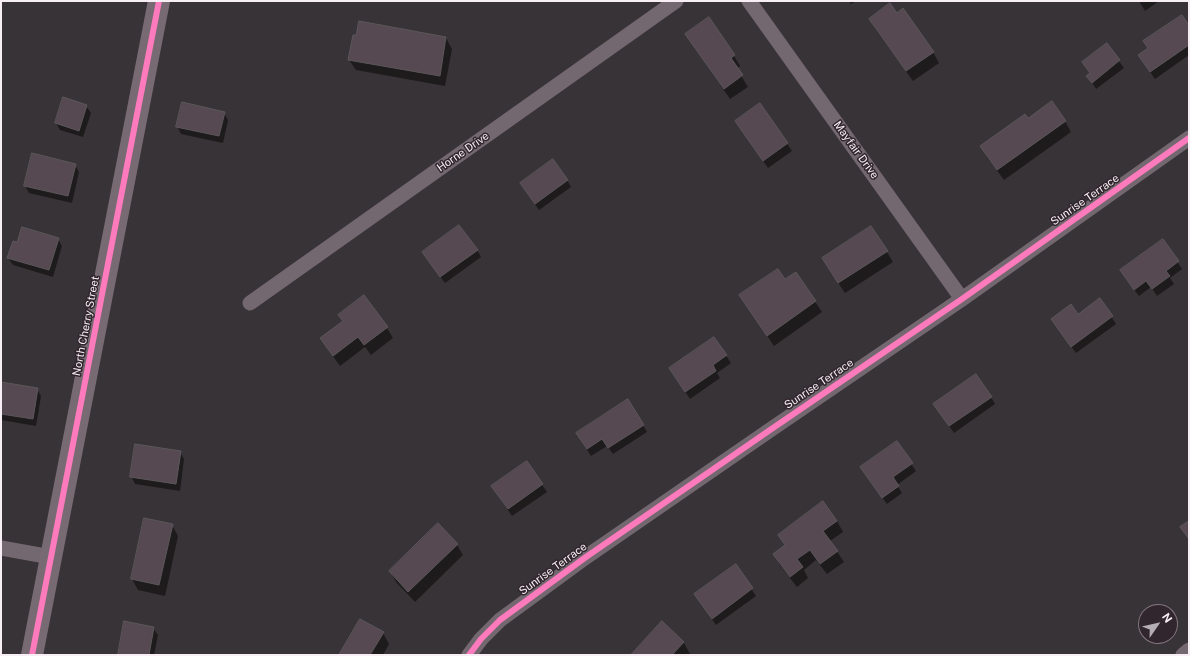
<!DOCTYPE html>
<style>
body{margin:0}
#map{position:relative;width:1190px;height:656px;overflow:hidden;background:#383336;font-family:"Public Sans",sans-serif}
canvas{display:block}
.frame{position:absolute;inset:0;border:2px solid #f7eff3;pointer-events:none}
.north{position:absolute;left:1138px;top:604px;width:40px;height:40px;box-sizing:border-box;background:#31262d;border:1px solid #80767c;border-radius:50%;rotate:56deg;font-size:11px;font-weight:700;line-height:16px;text-align:center;color:#f7eff3}
.north::after{content:'';display:block;margin:auto;width:14px;height:18px;background:#b4adb1;clip-path:polygon(50% 0,100% 100%,50% 72%,0 100%)}
</style>
<div id="map">
<canvas width="1190" height="656"></canvas>
<div class="frame"></div>
<div class="north">N</div>
</div>
<script>
const g = document.querySelector('canvas').getContext('2d');
g.lineJoin = 'round';
function fillPath(path, color) {
  g.fillStyle = color;
  g.fill(path, 'evenodd');
}
function strokePath(path, color, width, dash) {
  g.strokeStyle = color;
  g.lineWidth = width;
  g.lineCap = dash ? 'butt' : 'round';
  g.setLineDash(dash || []);
  g.stroke(path);
}
function drawText(font, color, halo, rows, align = 'center') {
  g.font = font + ' "Public Sans",sans-serif';
  g.lineWidth = 3;
  g.setLineDash([]);
  g.textBaseline = 'middle';
  g.strokeStyle = halo;
  g.fillStyle = color;
  for (const [text, x, y, turn = 0] of rows) {
    g.save();
    g.translate(x, y);
    g.rotate((+turn || 0) * Math.PI / 180);
    g.textAlign = isNaN(turn) ? turn : align;
    if (halo) g.strokeText(text, 0, 0);
    g.fillText(text, 0, 0);
    g.restore();
  }
}
fillPath(new Path2D(`
 M849 1H856L851 4Z
 M1139 1H1159L1145 11Z
 M897 14 933 52 939 63 913 81 876 30 870 19Z
 M709 19 734 56 740 66 737 69 748 87 730 99 693 45Z
 M1189 27V55L1155 79 1143 62Z
 M446 38 452 49 445 86 356 70 349 60Z
 M1107 45 1124 68 1096 89 1088 76 1091 74 1083 63Z
 M760 104 792 151 768 168 736 122Z
 M86 106 91 113 83 137 60 130 56 123Z
 M224 113 228 120 223 143 181 134 177 126Z
 M1028 119 1065 121 1071 132 1004 180 987 157 981 146Z
 M75 165 79 172 72 203 29 193 25 186Z
 M567 180 571 187 539 210 521 184Z
 M58 239 62 246 53 277 13 265 8 258 18 244Z
 M1163 241 1182 269 1170 278 1174 284 1157 296 1151 287 1139 296 1125 278Z
 M477 250 481 257 445 283 427 259Z
 M887 252 893 262 845 293 829 269Z
 M796 273 822 312 774 346 747 306Z
 M364 297 387 328 393 338 371 355 365 347 340 366 327 348 321 338 343 322Z
 M1100 299 1116 324 1076 353 1056 326 1078 315Z
 M714 338 731 363 717 373 720 378 690 399 670 369Z
 M1 383 37 389 41 396 36 426 1 420Z
 M991 397 995 404 954 433 939 411Z
 M643 425 647 432 613 454 607 446 591 456 581 440Z
 M896 442 916 471 897 485 902 493 887 504 865 474Z
 M180 452 184 459 180 491 135 484 131 476Z
 M527 463 547 492 512 516 497 494Z
 M837 521 843 532 830 541 844 562 827 574 816 560 804 570 808 578 797 587 780 565 774 554 785 546 779 535Z
 M172 525 178 536 165 596 138 590 132 579Z
 M457 545 463 555 415 602 396 582 390 571Z
 M736 566 756 596 716 625 700 602Z
 M662 623 684 643 690 654 688 655H632Z
 M153 628 158 635 154 655H119Z
 M383 633 389 644 383 655H340Z`), '#0007');
const building = new Path2D(`
 M890 3 897 13 903 8 934 52 906 71 869 19Z
 M1182 15 1189 25V45L1150 72 1138 55 1148 48 1143 41Z
 M709 17 735 55 731 58 743 75 724 89 685 34Z
 M359 21 446 37 440 76 348 60 353 35H356Z
 M1107 43 1120 60 1092 83 1086 76 1090 73 1082 62Z
 M63 97 87 105 79 131 55 123Z
 M1052 101 1066 121 997 170 980 146 1025 114 1028 118Z
 M182 102 225 112 219 136 176 127Z
 M760 103 788 143 763 161 735 121Z
 M32 153 76 164 68 196 24 186Z
 M553 159 568 180 535 204 520 183Z
 M459 225 478 250 440 277 422 252Z
 M871 226 888 251 838 283 822 258Z
 M22 227 59 238 49 270 7 258 13 241 17 242Z
 M1163 239 1179 261 1166 271 1170 276 1152 289 1146 281 1134 290 1120 270Z
 M778 269 785 279 796 272 816 301 767 336 739 295Z
 M364 295 388 327 364 345 358 337 333 356 320 338 343 321 338 315Z
 M1100 298 1113 316 1071 347 1051 319 1071 304 1078 314Z
 M714 337 727 355 713 365 716 371 685 392 669 368Z
 M976 374 992 397 949 426 933 404Z
 M1 382 38 388 33 419 1 414Z
 M628 399 644 425 608 448 602 439 587 449 576 433Z
 M897 441 913 463 893 477 899 486 882 498 860 467Z
 M135 444 181 451 176 484 130 477Z
 M527 461 543 484 508 509 491 486Z
 M823 501 837 521 823 531 838 551 820 564 810 550 797 559 803 567 790 577 773 554 785 545 778 535Z
 M144 518 173 524 159 585 131 579Z
 M1189 521V539L1180 527Z
 M438 523 458 544 408 592 389 571Z
 M736 564 753 588 712 619 694 594Z
 M360 619 384 632 370 655H339Z
 M124 621 154 627 149 655H118Z
 M662 621 684 642 672 655H631Z`);
fillPath(building, '#564952');
strokePath(building, '#5b5759', 1);
strokePath(new Path2D(`
 M749 1 962 299
 M250 303 676 1
 M1 548 51 557
 M469 655 481 639 500 620 586 557 770 430 962 299 1189 138
 M1183 655 1189 650`), '#746870', 15);
strokePath(new Path2D(`
 M32 655 159 1`), '#786a72', 22);
strokePath(new Path2D(`
 M32 655 159 1
 M469 655 481 639 500 620 586 557 770 430 962 299 1189 138`), '#fd7abc', 6);
drawText('11px', '#f7eff3', '#31262d', [
 ["Mayfair Drive",856,150,54],
 ["Horne Drive",463,152,-35],
 ["Sunrise Terrace",1085,200,-35],
 ["North Cherry Street",86,326,-79],
 ["Sunrise Terrace",819,384,-34],
 ["Sunrise Terrace",553,569,-36]
]);
</script>
